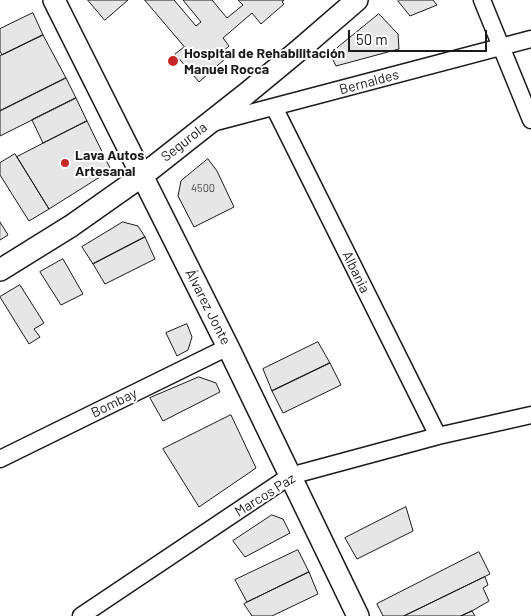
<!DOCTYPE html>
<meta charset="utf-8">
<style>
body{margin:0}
#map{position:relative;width:531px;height:616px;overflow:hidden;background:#fff;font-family:Barlow,sans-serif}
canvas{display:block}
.scale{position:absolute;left:348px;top:30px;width:139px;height:22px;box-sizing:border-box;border:2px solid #1a1a1a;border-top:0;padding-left:6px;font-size:15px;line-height:18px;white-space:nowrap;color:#1a1a1a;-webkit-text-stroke:4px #fff;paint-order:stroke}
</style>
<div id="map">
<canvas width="531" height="616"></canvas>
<div class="scale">50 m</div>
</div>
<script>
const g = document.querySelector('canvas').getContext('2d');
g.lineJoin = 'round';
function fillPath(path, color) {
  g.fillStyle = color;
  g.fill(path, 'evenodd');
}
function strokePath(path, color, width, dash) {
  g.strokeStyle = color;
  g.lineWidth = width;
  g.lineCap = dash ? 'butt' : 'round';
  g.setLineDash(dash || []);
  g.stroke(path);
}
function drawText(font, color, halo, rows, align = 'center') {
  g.font = font + ' Barlow,sans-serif';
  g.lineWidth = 4;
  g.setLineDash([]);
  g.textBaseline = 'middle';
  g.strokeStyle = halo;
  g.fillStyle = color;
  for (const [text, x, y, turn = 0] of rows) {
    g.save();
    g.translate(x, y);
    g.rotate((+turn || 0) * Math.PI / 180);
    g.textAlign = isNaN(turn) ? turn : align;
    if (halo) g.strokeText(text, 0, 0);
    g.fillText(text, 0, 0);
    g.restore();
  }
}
const building = new Path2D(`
 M88 0H128L105 20Z
 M145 0H174L196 26 201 22 183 0H212L227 18 243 5 238 0H284L282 2 284 4 261 24 252 13 223 38 229 46 221 53 226 58 199 82 175 54 184 47Z
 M399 0H433L437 5 410 16 398 1Z
 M33 13 43 35 2 55 0 51V29Z
 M379 14 398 34 399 49 336 66 330 54Z
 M43 35 66 78 0 111V56Z
 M66 78 76 98 0 136V111Z
 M76 98 87 121 43 143 32 120Z
 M87 121 111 170 49 209 17 157Z
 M15 154 49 209 29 221 0 175V163Z
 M208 159 217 171 234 207 194 227 178 196 181 181Z
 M0 222 8 235 0 240Z
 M123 222 138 226 145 237 93 264 82 247Z
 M145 237 155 259 105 284 93 264Z
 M63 259 83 294 61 305 40 272Z
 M20 285 44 323 34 329 40 337 29 344 0 297Z
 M187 324 192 337 188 350 177 356 166 333Z
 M318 342 330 363 272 391 263 369Z
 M330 363 341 385 283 413 272 391Z
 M199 377 216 383 220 392 163 421 150 398Z
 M231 415 256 468 199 507 163 449Z
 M406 507 413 531 357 559 345 538Z
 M272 515 283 519 290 533 245 557 233 541Z
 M298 550 309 572 247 602 235 580Z
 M479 552 490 574 404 616H383L377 604Z
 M309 572 318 594 272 616H252L244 604Z
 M485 577 488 585 483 588 489 601 472 611 461 616H404Z
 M472 611 475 616H461Z`);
fillPath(building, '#e6e6e6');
strokePath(building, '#1a1a1a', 1);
const minor = new Path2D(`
 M482 0 531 120
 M274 107 438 436
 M212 123 531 39
 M0 459 228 347
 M81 616 290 476 438 436 531 415`);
const tertiary = new Path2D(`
 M54 0 228 347 358 616
 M0 270 71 226 142 176 246 94 298 51 357 0`);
strokePath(minor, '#1a1a1a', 19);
strokePath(tertiary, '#1a1a1a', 24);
strokePath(minor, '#fff', 16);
strokePath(tertiary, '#fff', 21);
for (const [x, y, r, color] of [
 [173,61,6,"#c62828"],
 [65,163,5,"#c62828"]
]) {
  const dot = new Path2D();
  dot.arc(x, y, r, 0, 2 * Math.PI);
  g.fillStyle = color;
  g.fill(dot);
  strokePath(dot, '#fff', 2);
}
drawText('11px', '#4d4d4d', null, [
 ["4500",203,188]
]);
drawText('bold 14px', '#1a1a1a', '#fff', [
 ["Hospital de Rehabilitación",184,53],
 ["Manuel Rocca",184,69],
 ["Lava Autos",75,155],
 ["Artesanal",75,171]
], 'left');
drawText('14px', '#1a1a1a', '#fff', [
 ["Bernaldes",369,82,-15],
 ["Segurola",184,142,-38],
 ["Albania",356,272,64],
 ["Álvarez Jonte",208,307,63],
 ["Bombay",114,403,-26],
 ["Marcos Paz",265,495,-32]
]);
</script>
